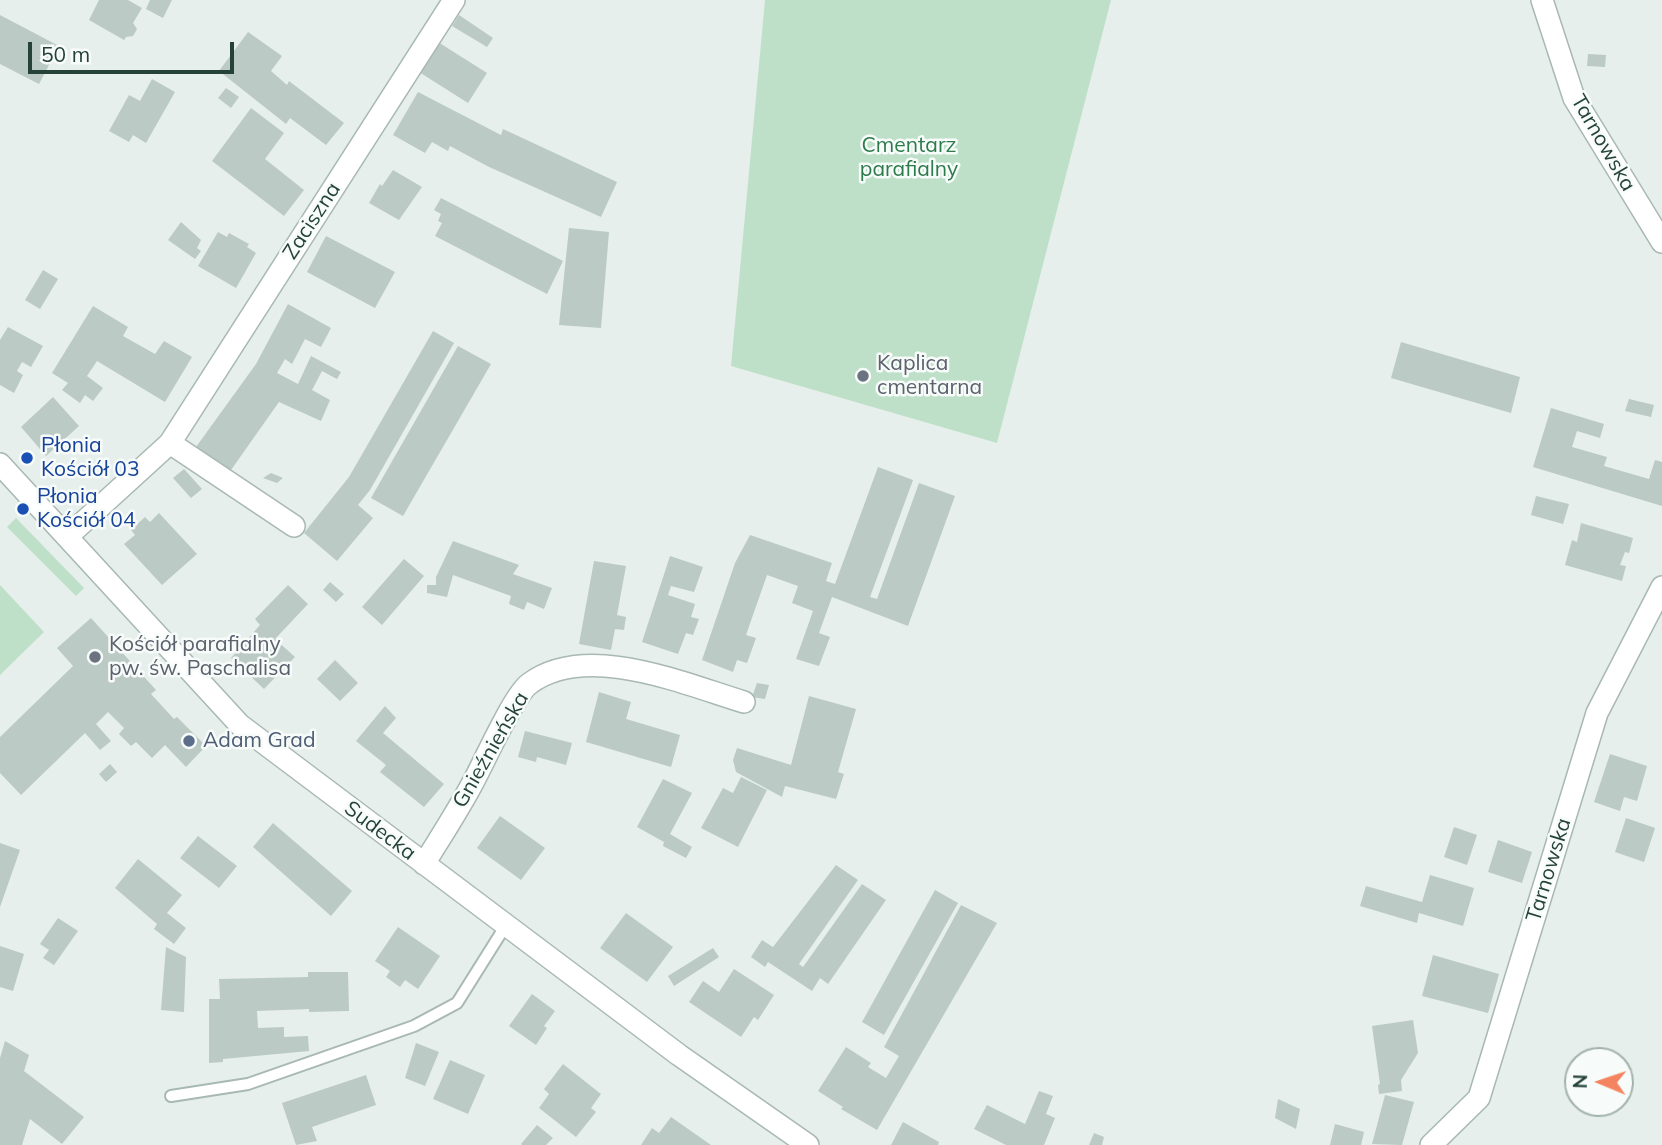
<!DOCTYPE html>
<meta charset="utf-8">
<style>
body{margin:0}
#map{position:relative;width:1662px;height:1145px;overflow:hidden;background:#e6efeb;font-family:Mulish,sans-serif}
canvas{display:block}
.north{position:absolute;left:1564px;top:1047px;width:70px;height:70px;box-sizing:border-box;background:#f7fbf9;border:2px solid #a3b1ad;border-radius:50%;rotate:272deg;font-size:19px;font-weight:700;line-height:28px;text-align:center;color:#24423a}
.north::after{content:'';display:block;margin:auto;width:24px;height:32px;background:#f4845f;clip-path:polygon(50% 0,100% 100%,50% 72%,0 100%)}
.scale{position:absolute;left:28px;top:42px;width:206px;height:32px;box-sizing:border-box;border:4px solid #24423a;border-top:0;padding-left:9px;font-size:21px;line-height:24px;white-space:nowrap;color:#24423a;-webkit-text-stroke:5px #f7fbf9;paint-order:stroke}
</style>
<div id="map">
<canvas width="1662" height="1145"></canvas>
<div class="north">N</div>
<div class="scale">50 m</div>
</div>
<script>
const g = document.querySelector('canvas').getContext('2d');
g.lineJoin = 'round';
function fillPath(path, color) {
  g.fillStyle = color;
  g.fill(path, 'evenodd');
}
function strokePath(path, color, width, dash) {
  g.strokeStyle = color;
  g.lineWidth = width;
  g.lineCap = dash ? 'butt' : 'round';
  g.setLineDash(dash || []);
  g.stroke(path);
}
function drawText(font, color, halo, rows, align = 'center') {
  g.font = font + ' Mulish,sans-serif';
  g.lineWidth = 5;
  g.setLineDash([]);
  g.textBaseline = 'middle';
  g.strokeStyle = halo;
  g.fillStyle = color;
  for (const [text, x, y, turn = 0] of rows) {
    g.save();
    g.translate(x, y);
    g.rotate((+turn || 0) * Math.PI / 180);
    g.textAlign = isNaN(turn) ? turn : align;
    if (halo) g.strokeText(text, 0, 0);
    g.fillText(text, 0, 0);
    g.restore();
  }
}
fillPath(new Path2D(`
 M765 0H1111L997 443 731 366Z
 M16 518 84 588 76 596 7 527Z
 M0 585 44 632 0 675Z`), '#bfe0c8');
fillPath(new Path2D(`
 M99 0H128L142 8 133 23 137 29 133 36 126 37 124 40 89 20Z
 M150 0H172L163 18 146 9Z
 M0 15 59 46 39 84 0 64Z
 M459 15 493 38 487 47 452 26Z
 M248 32 282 56 271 71 287 85 289 81 344 123 326 145 290 118 286 124 219 71Z
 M438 42 487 73 468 103 419 72Z
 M1588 54 1606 55 1605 67 1587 66Z
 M152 79 175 92 146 143 133 135 129 142 109 131 129 95 140 101Z
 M226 88 239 97 231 108 218 98Z
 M418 92 501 135 503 129 617 182 601 217 487 166 450 146 448 151 432 142 425 153 393 135Z
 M251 108 284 133 265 159 304 190 284 216 212 161Z
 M393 170 422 187 399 220 369 203 380 184 382 186Z
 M441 198 563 261 547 294 435 236 442 223 438 221 441 214 434 210Z
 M181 222 201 240 197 248 201 251 195 259 168 240Z
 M569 228 609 232 601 328 559 325Z
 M218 232 227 237 229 233 249 244 247 247 256 253 236 288 198 266Z
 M326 236 395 272 375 308 307 272Z
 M43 270 58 279 40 309 25 300Z
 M288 304 331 328 321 347 305 339 292 364 285 359 277 373 298 384 311 356 341 372 337 379 322 371 312 390 330 400 321 421 279 402 231 470 196 447 256 364Z
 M93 306 128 327 123 336 155 354 164 341 192 357 165 402 97 361 87 376 103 388 93 401 85 395 80 403 62 390 68 383 52 373Z
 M8 327 43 346 31 367 22 362 17 371 23 375 14 393 0 385V340Z
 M433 331 454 343 370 490 358 505 373 518 337 561 304 533 349 477Z
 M1401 342 1520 377 1511 413 1391 378Z
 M458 346 491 364 403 516 371 498Z
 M857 369 872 374 869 382 855 378Z
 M53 397 79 426 46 456 21 427Z
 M1629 399 1654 405 1651 417 1625 411Z
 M1551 408 1604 424 1600 438 1577 431 1572 447 1607 457 1604 466 1649 479 1655 460 1662 462V506L1533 467Z
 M878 467 913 480 870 597 877 599 919 483 955 496 908 626 832 597 819 633 830 637 819 666 796 659 813 611 792 603 798 586 767 575 746 635 756 638 747 663 737 660 733 672 702 660 735 563 750 535 832 563 826 581 835 584Z
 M184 469 202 489 191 498 173 478Z
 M271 473 283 478 277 483 263 478Z
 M1536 496 1569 504 1563 524 1531 515Z
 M159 513 197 554 162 585 124 544 135 535 131 530 145 517 150 522Z
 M1581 523 1633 538 1629 553 1625 552 1620 565 1626 566 1622 581 1565 565 1572 540 1577 542Z
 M453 541 519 565 513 574 552 588 544 609 527 602 524 610 509 604 511 596 453 575 447 597 427 593V585H436V577Z
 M670 556 703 567 694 592 671 586 668 595 695 604 691 617 699 619 693 635 686 633 678 654 642 642Z
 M404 559 424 576 382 625 362 607Z
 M594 561 626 566 617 615 626 617 624 630 615 629 611 650 579 644Z
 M330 582 344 594 336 602 323 590Z
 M288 585 308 604 275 639 295 657 264 689 231 658 260 625 255 619Z
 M91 618 156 690 151 694 174 719 177 717 206 746 186 767 165 745 152 758 136 742 131 746 119 734 124 728 108 712 96 724 111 741 100 750 85 733 21 795 0 773V737L73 666 57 648Z
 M335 660 358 683 340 701 317 679Z
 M757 683 769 685 765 699 752 697Z
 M599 692 631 702 626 719 680 735 671 767 586 742Z
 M809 696 856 709 838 772 844 774 836 799 785 786 782 797 736 772 733 760 737 748 791 765Z
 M385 706 396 718 383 733 444 784 424 807 380 772 386 765 356 741Z
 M525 731 572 743 566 765 537 757 536 762 518 757Z
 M1610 754 1647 766 1637 801 1624 797 1620 811 1594 802Z
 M110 764 117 772 106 782 99 774Z
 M741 777 767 790 738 847 701 828 723 788 733 793Z
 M663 779 692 793 670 834 692 847 686 858 663 846 664 842 637 827Z
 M500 816 545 848 521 880 477 848Z
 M1626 818 1655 828 1644 862 1615 852Z
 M273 823 352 891 331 916 253 847Z
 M1454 827 1477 835 1467 865 1444 857Z
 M198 836 237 866 219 888 180 858Z
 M1498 840 1532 852 1522 883 1488 872Z
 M0 843 20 850 0 907Z
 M138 859 182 895 167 913 186 928 174 944 154 929 157 924 115 888Z
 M836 865 858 880 799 964 803 967 862 884 886 900 828 984 820 978 812 991 768 962 765 967 751 957 762 940 773 947Z
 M1430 875 1474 888 1463 926 1419 913 1417 923 1360 906 1366 886 1422 902Z
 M935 890 958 903 884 1035 862 1022Z
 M961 905 997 923 877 1130 841 1109 843 1107 818 1091 846 1047 871 1063 868 1067 886 1078 899 1056 884 1047Z
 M626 913 673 947 647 982 600 948Z
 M58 918 78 931 54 965 43 958 49 950 40 944Z
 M398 927 440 956 418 989 405 980 400 987 386 977 390 971 375 961Z
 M0 946 24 954 13 991 0 987Z
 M166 947 186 957 184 1012 161 1010Z
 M713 948 719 957 674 986 668 976Z
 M1433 955 1499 974 1488 1013 1422 996Z
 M734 969 774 995 758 1020 754 1017 741 1037 689 1002 703 981 719 992Z
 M308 972H348L349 1011 309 1012V1009L257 1011 258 1028 284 1027V1037L308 1036 309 1051 223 1059V1062L209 1063V999H220L219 979 308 977Z
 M532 994 555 1011 544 1026 547 1028 536 1045 509 1026Z
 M1413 1020 1418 1053 1401 1080 1402 1091 1379 1094 1378 1085 1380 1084 1372 1026Z
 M5 1041 29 1055 24 1071 84 1117 62 1144 30 1119 22 1145H0V1058Z
 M416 1043 439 1052 425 1086 405 1078Z
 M450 1060 485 1075 468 1114 433 1099Z
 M563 1064 601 1094 591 1108 596 1112 576 1137 539 1108 549 1094 544 1089Z
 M366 1075 376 1105 312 1127 317 1141 296 1145 282 1103Z
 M1039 1091 1053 1096 1046 1114 1055 1118 1044 1145H1006L974 1129 987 1105 1025 1124Z
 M1385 1095 1414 1102 1402 1145 1372 1144Z
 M1278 1099 1300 1109 1296 1129 1275 1118Z
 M671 1117 711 1145H641L652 1128 659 1133Z
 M903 1122 939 1142 938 1145H891Z
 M1335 1124 1364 1132 1361 1145H1330Z
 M537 1125 553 1138 546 1145H522L521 1144Z
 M1094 1133 1104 1137 1102 1145H1089Z`), '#bbcac4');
const service = new Path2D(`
 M171 1096 248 1084 414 1026 457 1003 506 925`);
const minor = new Path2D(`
 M1542 0 1574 98 1662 242
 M170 443 294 526
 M0 464 240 725 679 1055 808 1145
 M68 536 170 443 454 0
 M424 864C440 838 457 812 471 786 483 765 513 696 529 684 586 641 684 684 744 702
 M1431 1145 1479 1098 1597 713 1662 587`);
strokePath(service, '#a8b8b2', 14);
strokePath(minor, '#a8b8b2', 24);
strokePath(service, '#fff', 10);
strokePath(minor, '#fff', 21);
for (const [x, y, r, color] of [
 [863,376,7,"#6b7280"],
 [27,458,7,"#1a4fb4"],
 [23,509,7,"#1a4fb4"],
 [95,657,7,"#6b7280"],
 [189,741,7,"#5c6f8a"]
]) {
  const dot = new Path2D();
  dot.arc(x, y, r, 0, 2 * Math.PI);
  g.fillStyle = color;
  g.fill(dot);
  strokePath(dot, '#f7fbf9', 2.5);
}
drawText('21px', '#24423a', '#f7fbf9', [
 ["Tarnowska",1603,143,60],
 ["Zaciszna",312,221,-57],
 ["Gnieźnieńska",491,750,-60],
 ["Sudecka",380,831,37],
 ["Tarnowska",1549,870,-73]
]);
drawText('21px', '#2d7a4b', '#f7fbf9', [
 ["Cmentarz",909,146],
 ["parafialny",909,170]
]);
drawText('21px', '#5b616d', '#f7fbf9', [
 ["Kaplica",877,364],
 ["cmentarna",877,388],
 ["Kościół parafialny",109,645],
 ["pw. św. Paschalisa",109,669]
], 'left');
drawText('21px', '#164399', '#f7fbf9', [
 ["Płonia",41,446],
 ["Kościół 03",41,470],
 ["Płonia",37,497],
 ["Kościół 04",37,521]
], 'left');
drawText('21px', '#4e5e75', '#f7fbf9', [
 ["Adam Grad",203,741]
], 'left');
</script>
